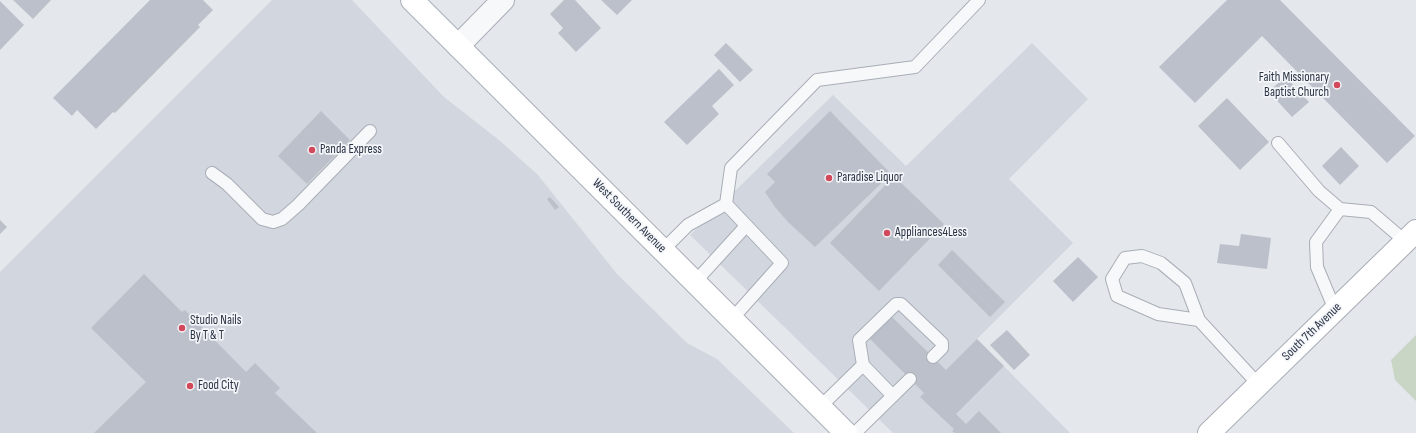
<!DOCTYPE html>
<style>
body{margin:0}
canvas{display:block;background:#e4e7ec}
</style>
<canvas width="1416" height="433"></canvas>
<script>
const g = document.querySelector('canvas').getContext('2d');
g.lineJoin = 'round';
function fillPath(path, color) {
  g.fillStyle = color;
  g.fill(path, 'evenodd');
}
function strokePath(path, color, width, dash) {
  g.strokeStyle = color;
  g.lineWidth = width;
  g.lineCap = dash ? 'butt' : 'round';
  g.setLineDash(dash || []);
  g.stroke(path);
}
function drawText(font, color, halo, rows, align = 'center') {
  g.font = font + ' "Sofia Sans Condensed",sans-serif';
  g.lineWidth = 3.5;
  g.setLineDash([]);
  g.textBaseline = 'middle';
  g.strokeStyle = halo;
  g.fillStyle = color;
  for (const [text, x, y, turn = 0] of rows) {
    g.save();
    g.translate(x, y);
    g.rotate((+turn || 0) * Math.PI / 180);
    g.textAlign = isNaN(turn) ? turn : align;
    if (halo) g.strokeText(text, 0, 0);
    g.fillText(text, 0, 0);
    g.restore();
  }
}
fillPath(new Path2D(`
 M272 0H352L444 97 499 140 538 175 617 274 687 343 717 359 794 433H0V272Z
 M1032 43 1088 99 1009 179 1073 243 977 339 1070 433H893L690 235 833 95 906 166Z`), '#d2d6de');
fillPath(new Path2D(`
 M1416 335V401L1395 380 1391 360Z`), '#c9d6c5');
fillPath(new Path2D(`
 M13 0H51L33 19Z
 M150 0H203L213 10 198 25 200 27 115 113 113 112 96 129 77 110 72 116 53 98Z
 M564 0H575L601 28 576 52 558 33 563 28 550 14Z
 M601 0H632L617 15Z
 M1227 0H1280L1415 136 1387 163 1262 36 1195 103 1159 67Z
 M0 1 24 25 0 50Z
 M726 43 753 70 740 82 714 55Z
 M719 69 734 85 712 106 719 114 687 145 664 122Z
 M1285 76 1309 102 1292 117 1269 92Z
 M1227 98 1269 142 1240 170 1198 126Z
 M321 111 350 140 307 184 278 156Z
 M830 111 891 174 815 247 788 222 775 207 765 192 775 182 767 174Z
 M1341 147 1359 166 1340 185 1322 166Z
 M894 176 944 224 879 291 830 243Z
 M550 197 559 207 555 210 547 199Z
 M0 220 7 227 0 234Z
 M1241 234 1271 238 1267 269 1217 263 1220 244 1239 246Z
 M952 250 1005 302 990 317 938 265Z
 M1078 257 1098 277 1073 302 1053 281Z
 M144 274 182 312 185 310 246 372 255 363 280 388 275 393 317 433H94L146 382 91 328Z
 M890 315 946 370 977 339 1004 366 956 414 966 424 979 411 1001 433H955L952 431 954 429 920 397 924 393 868 337Z
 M1007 330 1030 355 1014 370 990 345Z`), '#bbc0ca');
const lane = new Path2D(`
 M1278 143 1319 191 1340 209 1371 212 1405 241
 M212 173 227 184 262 219 273 222 282 219 298 205 370 131
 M726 204 782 263 732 319
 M663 250 688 225 726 204 731 168 817 80 915 67 979 0
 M695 282 746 226
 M1335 310 1317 267 1316 242 1340 209
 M1199 320 1185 283 1161 263 1142 256 1125 258 1112 279 1117 296 1158 314 1199 320 1258 384
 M863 365 893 396
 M820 407 863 365 859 340 896 304H901L942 343V348L933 357
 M855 433 910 379`);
const street = new Path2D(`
 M458 46 503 0`);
const secondary = new Path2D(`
 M412 0 846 433
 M1209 433 1416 231`);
strokePath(lane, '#a9aeb7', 14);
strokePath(street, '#a9aeb7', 24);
strokePath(secondary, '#a9aeb7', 24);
strokePath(lane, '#f7f8fa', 12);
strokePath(street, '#f7f8fa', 22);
strokePath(secondary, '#fff', 22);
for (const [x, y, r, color] of [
 [1337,85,4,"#d1495b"],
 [312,150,4,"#d1495b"],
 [829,178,4,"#d1495b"],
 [887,233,4,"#d1495b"],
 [182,328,4,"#d1495b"],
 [190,386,4,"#d1495b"]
]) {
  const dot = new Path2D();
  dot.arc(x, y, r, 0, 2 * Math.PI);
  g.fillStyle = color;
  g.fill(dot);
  strokePath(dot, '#f4f6f9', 1.5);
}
drawText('13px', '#2b3445', '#f4f6f9', [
 ["Faith Missionary",1329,78,"right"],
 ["Baptist Church",1329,93,"right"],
 ["Panda Express",320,150],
 ["Paradise Liquor",837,178],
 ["Appliances4Less",895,233],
 ["Studio Nails",190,321],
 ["By T & T",190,336],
 ["Food City",198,386]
], 'left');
drawText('13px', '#2b3445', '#f4f6f9', [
 ["West Southern Avenue",629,216,45],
 ["South 7th Avenue",1312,332,-44]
]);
</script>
